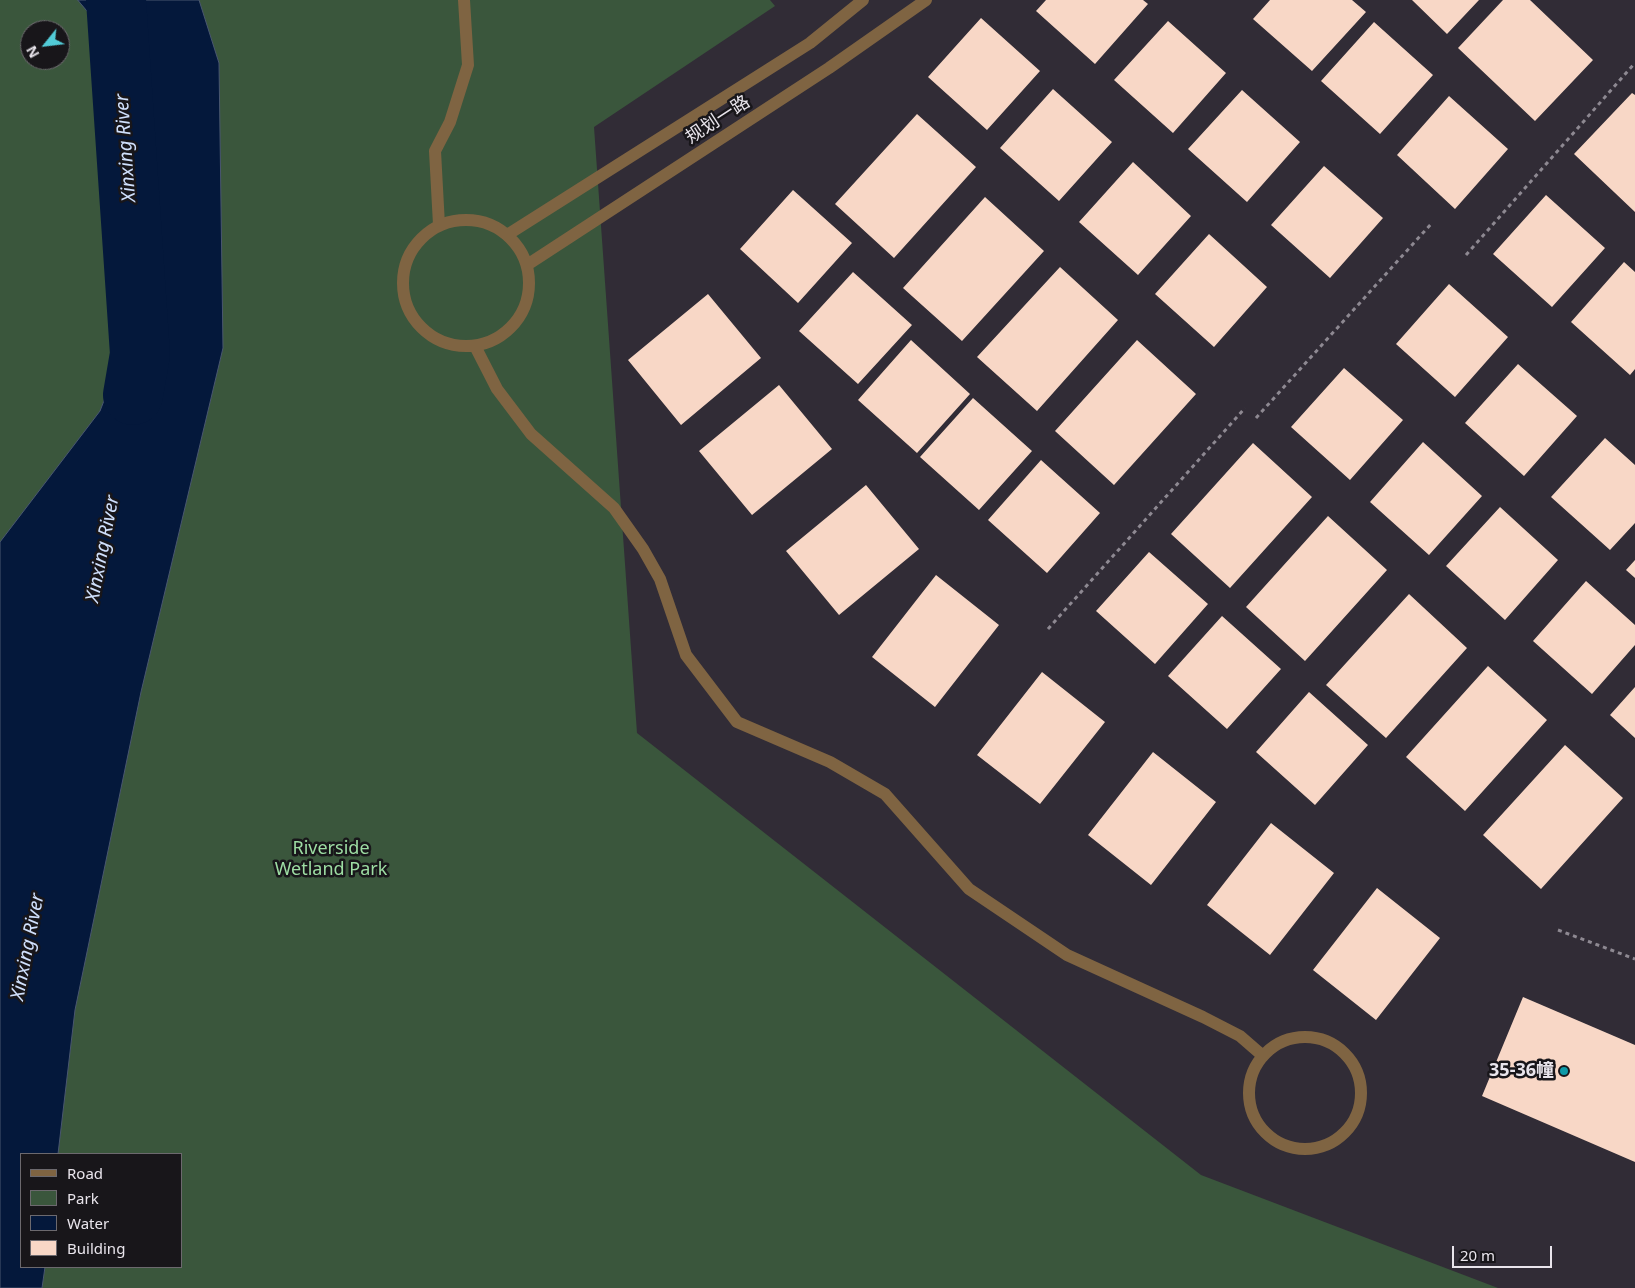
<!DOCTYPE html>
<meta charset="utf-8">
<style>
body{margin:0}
#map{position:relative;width:1635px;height:1288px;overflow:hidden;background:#312c36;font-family:"Noto Sans",sans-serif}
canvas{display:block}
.legend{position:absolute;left:20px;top:1153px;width:162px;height:115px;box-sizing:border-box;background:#18161a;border:1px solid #6c696e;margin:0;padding:6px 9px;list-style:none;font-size:15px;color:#e9e5ec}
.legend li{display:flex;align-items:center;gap:10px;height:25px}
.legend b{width:25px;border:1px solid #6c696e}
.north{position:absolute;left:20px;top:20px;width:50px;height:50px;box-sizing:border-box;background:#18161a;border:1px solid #6c696e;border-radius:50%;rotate:241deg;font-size:14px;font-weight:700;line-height:20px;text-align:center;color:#e9e5ec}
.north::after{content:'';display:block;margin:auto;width:18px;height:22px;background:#52cbd7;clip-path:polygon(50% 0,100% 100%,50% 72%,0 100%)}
.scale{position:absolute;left:1452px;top:1246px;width:100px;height:22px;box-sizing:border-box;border:2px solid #e9e5ec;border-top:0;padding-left:6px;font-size:15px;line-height:18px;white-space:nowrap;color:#e9e5ec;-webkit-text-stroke:4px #18161a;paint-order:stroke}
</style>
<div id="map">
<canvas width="1635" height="1288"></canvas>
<ul class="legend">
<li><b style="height:6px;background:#7f6442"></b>Road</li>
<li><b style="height:14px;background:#3a563c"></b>Park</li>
<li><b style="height:14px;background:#04183b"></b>Water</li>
<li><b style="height:14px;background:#f8d7c6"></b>Building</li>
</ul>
<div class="north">N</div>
<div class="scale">20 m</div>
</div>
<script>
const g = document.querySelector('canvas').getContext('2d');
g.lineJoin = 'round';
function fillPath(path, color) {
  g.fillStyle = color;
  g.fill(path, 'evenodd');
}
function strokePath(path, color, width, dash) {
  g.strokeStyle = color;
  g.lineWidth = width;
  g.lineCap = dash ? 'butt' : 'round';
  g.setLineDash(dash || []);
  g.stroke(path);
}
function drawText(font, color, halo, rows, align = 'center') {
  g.font = font + ' "Noto Sans","Noto Sans SC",sans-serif';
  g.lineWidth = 5;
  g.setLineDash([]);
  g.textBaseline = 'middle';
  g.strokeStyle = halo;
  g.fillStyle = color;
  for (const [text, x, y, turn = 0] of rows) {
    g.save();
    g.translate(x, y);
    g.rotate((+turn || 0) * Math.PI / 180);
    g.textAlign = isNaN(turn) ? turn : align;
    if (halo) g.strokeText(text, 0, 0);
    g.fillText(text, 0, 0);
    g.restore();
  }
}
fillPath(new Path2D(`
 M0 0H770L775 6 594 127 637 733 1201 1175 1498 1288H0ZM30 30H60V60H30ZM21 1154H181V1267H21Z`), '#3a563c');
const water = new Path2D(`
 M78 0H199L219 63 223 348 141 692 75 1010 58 1154H21V1267H45L42 1288H0V542L100 411 159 257 149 136 91 16Z`);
fillPath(water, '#04183b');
strokePath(water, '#495670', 1);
strokePath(new Path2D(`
 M116 0 140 354 133 395`), '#04183b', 60);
fillPath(new Path2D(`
 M1046 0H1143L1148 4 1095 64 1036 11Z
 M1270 0H1352L1366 12 1312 71 1253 19Z
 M1412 0H1479L1447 34Z
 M1503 0H1530L1593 60 1535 121 1458 48Z
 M981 18 1040 71 987 130 928 77Z
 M1168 21 1226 73 1173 133 1114 80Z
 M1374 22 1433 75 1380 134 1321 81Z
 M1053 89 1112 142 1059 201 1000 148Z
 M1242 90 1300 142 1247 202 1188 149Z
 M1632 93 1635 95V212L1574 154Z
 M1449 96 1508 149 1455 209 1397 155Z
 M917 114 976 167 894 258 835 204Z
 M1133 162 1191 216 1138 275 1079 222Z
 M1324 166 1383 218 1330 278 1271 225Z
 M793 190 852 243 798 303 740 249Z
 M1546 195 1605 248 1552 307 1493 254Z
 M985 197 1044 251 962 341 903 288Z
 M1209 234 1267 287 1214 347 1155 294Z
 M1624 262 1635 272V369L1630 375 1571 322Z
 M1060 267 1118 320 1037 411 977 357Z
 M853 272 912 325 858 384 799 331Z
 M1449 284 1508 337 1455 397 1396 344Z
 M708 294 761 358 681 425 628 360Z
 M911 340 970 394 917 453 858 400Z
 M1137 340 1196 394 1114 485 1055 431Z
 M1518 364 1577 416 1524 476 1465 423Z
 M1344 368 1403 420 1350 480 1291 427Z
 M779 385 832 449 752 515 699 451Z
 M973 398 1032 451 979 510 920 457Z
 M1605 438 1635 465V523L1610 550 1551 497Z
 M1423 442 1482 496 1429 555 1370 502Z
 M1253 443 1312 497 1230 588 1171 534Z
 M1041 460 1100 513 1047 573 988 520Z
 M866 485 919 549 839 615 786 551Z
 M1500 507 1558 560 1505 620 1446 566Z
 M1328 516 1387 570 1305 661 1246 607Z
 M1149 552 1208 604 1155 664 1096 611Z
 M1635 560V578L1626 570Z
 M936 575 999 625 935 707 872 657Z
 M1586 581 1635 625V645L1592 694 1533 641Z
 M1409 594 1467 648 1386 738 1326 685Z
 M1222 616 1281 669 1227 729 1168 676Z
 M1488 666 1547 720 1465 811 1406 757Z
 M1042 672 1105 722 1040 804 977 755Z
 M1635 687V738L1610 715Z
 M1309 692 1368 745 1315 805 1256 752Z
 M1565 745 1623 798 1541 889 1483 835Z
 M1153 752 1216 802 1151 885 1088 835Z
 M1271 823 1334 873 1270 955 1207 905Z
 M1377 888 1440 938 1376 1020 1313 970Z
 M1523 997 1635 1045V1162L1482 1096Z`), '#f8d7c6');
strokePath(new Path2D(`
 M1466 255 1635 63
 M1256 418 1431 224
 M1048 629 1245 408
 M1558 930 1635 959`), '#8e8992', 3, [4, 4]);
strokePath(new Path2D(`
 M403 283a63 63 0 1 1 126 0a63 63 0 1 1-126 0Z
 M439 225 435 151 450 122 468 65 464 0
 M507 235 810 43 863 0
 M527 265 829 68 926 0
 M475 346 497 389 531 434 614 508 643 549 660 579 686 655 737 722 830 762 885 794 969 889 1067 955 1203 1017 1240 1036 1263 1056
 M1249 1093a56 56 0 1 1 112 0a56 56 0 1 1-112 0Z`), '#7f6442', 12);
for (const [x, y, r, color] of [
 [1564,1071,5,"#0f9aa8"]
]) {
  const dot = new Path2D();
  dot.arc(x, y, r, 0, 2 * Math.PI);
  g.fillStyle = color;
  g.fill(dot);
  strokePath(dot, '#18161a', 2);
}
drawText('18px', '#e9e5ec', '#18161a', [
 ["规划一路",718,120,-33]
]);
drawText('18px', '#9ddda3', '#18161a', [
 ["Riverside",331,849],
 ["Wetland Park",331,870]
]);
drawText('bold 18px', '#e9e5ec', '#18161a', [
 ["35-36幢",1554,1071]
], 'right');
drawText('italic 19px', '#d0e0fc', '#18161a', [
 ["Xinxing River",126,148,-94],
 ["Xinxing River",103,549,-79],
 ["Xinxing River",28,947,-79]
]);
</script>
